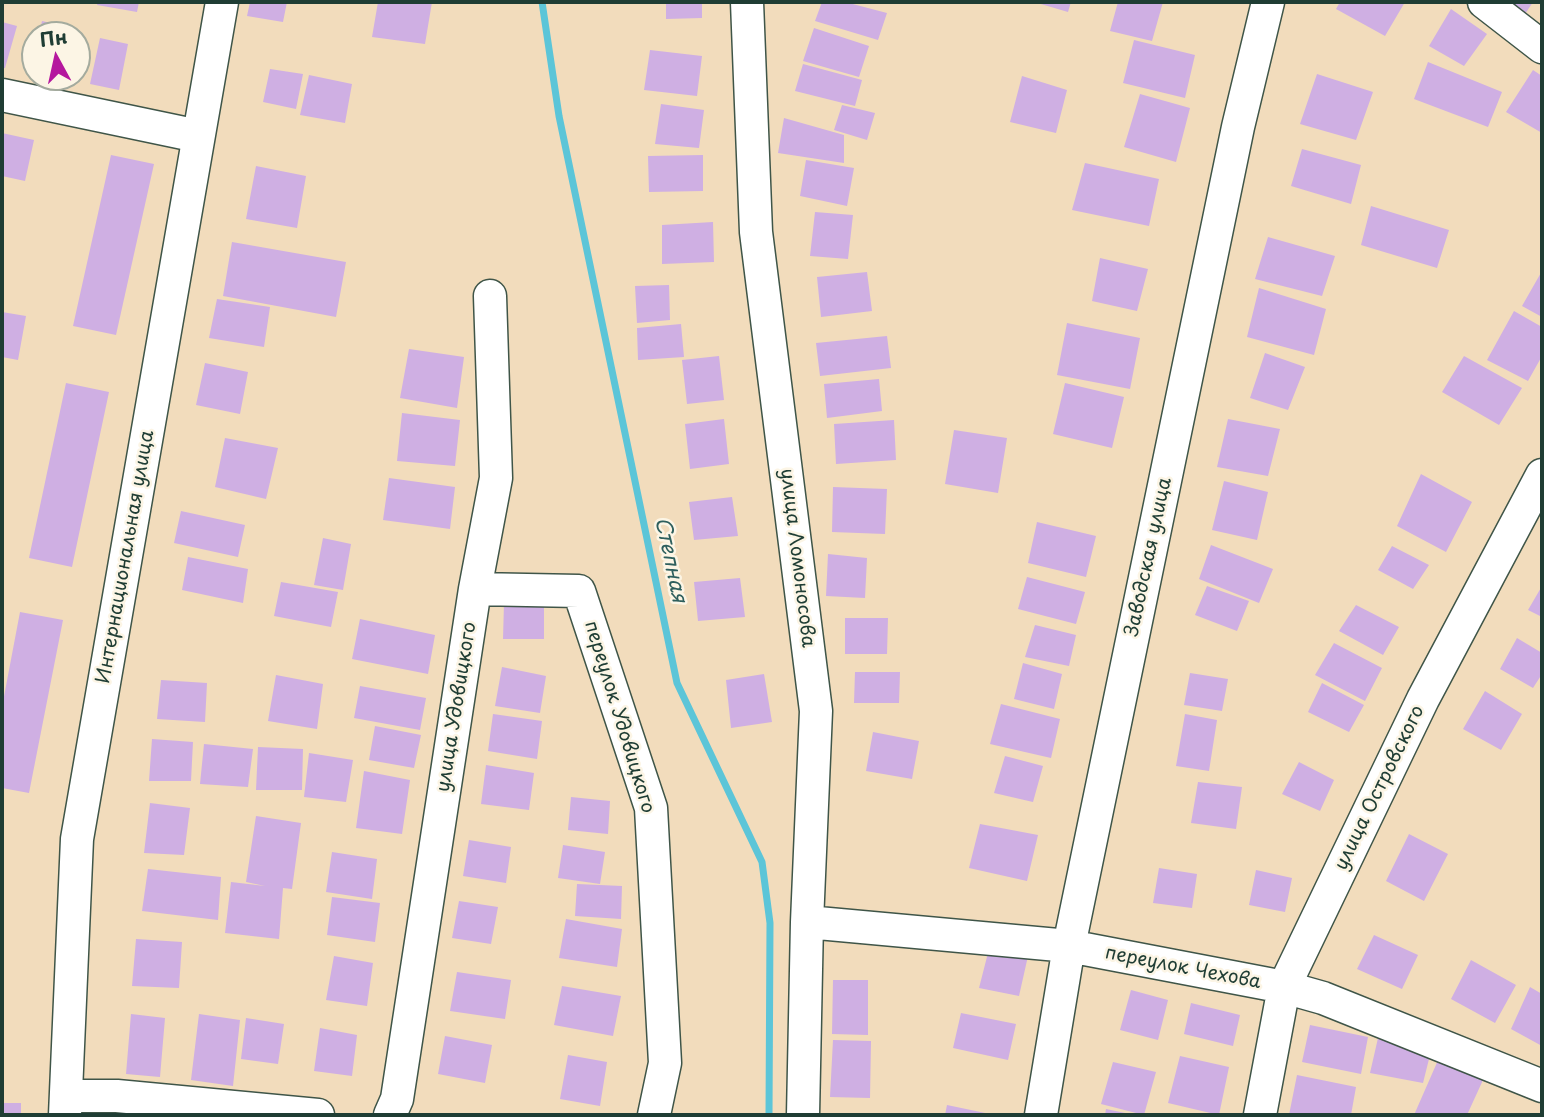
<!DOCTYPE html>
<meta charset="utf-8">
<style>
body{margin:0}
#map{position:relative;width:1544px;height:1117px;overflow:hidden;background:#f2dcbc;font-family:"Playpen Sans",sans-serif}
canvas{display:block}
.frame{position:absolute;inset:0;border:4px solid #1f3d34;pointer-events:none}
.north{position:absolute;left:21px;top:21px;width:70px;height:70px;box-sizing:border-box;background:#fcf5e5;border:2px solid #a4ab9e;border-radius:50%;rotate:352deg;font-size:19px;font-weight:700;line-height:28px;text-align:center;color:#1f3d34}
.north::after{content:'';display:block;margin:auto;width:24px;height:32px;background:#b5179e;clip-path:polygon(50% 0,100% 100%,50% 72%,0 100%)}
</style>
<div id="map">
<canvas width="1544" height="1117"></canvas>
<div class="frame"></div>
<div class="north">Пн</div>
</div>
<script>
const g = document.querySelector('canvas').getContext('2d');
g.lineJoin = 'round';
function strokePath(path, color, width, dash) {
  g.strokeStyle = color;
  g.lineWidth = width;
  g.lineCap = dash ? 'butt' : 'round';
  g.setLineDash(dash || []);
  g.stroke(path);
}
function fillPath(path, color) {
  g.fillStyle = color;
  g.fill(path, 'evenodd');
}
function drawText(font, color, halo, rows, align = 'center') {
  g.font = font + ' "Playpen Sans",sans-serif';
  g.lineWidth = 5;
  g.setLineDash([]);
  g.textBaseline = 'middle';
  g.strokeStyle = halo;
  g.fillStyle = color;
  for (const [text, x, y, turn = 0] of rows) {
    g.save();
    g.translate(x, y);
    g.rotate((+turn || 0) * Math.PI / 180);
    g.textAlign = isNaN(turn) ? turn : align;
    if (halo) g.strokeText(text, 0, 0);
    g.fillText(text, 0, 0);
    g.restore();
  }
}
strokePath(new Path2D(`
 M542 2 559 116 677 683 762 862 770 923 769 1115`), '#5cc5d8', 7);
fillPath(new Path2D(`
 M98 2H139L137 12 97 5Z
 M250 2H287L283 22 247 16Z
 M378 2H432L425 44 372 37Z
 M666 2H702V18L666 19Z
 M822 2H845L887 13 878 40 815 21Z
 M1034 2H1071L1068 12Z
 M1118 2H1163L1152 41 1110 31Z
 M1340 2H1405L1385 36 1336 9Z
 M1502 2H1533L1523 17Z
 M1451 9 1487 34 1464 66 1429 46Z
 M42 21 77 29 75 35H39Z
 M2 22 17 26 5 68H2Z
 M814 28 869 46 859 77 803 61Z
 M100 38 128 44 119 90 90 84Z
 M1134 40 1195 55 1185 98 1123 83Z
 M650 50 702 56 697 96 644 90Z
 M34 58H35V74L30 73Z
 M1428 62 1502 92 1488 127 1414 99Z
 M803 64 862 80 855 106 795 91Z
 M270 69 303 74 296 109 263 102Z
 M1533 70 1542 76V133L1506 112Z
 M1317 74 1373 92 1356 140 1300 124Z
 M309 75 352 84 345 123 300 115Z
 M1022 76 1067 90 1056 133 1010 122Z
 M1140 94 1190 108 1176 162 1124 147Z
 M661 104 704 110 699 148 655 144Z
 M842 105 875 113 867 140 834 130Z
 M784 118 844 135V163L778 153Z
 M2 133 34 140 25 181 2 176Z
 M1302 149 1361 165 1351 204 1291 186Z
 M111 155 154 164 116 335 73 326Z
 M703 155V191L649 192 648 156Z
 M806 160 854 168 847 206 800 196Z
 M1085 163 1159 179 1149 226 1072 210Z
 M256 166 306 176 297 228 246 219Z
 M1371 206 1449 230 1437 268 1361 245Z
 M815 212 853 215 848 259 810 256Z
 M713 222 714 262 662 264V225Z
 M1268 237 1335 256 1322 296 1255 279Z
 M232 242 346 262 336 317 223 296Z
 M1100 258 1148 269 1137 311 1092 301Z
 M1542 271V317L1522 306Z
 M867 272 872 311 821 317 817 277Z
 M669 285 670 320 637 323 635 286Z
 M1259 288 1326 309 1314 355 1247 337Z
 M217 299 270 307 264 347 209 338Z
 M1514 311 1542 327V356L1528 381 1487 360Z
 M2 312 26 316 18 360 2 357Z
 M1067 323 1140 338 1130 389 1057 375Z
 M681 324 684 357 638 360 637 328Z
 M887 336 891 368 820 376 816 343Z
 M409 349 464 357 457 408 400 398Z
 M1265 353 1305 367 1288 410 1250 398Z
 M719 356 724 400 687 404 682 360Z
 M1464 356 1522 388 1499 425 1442 392Z
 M205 363 248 372 240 414 196 405Z
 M879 379 882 411 827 418 824 384Z
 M66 383 109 392 72 567 29 558Z
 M1065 383 1124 397 1112 448 1053 434Z
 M402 413 460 420 455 466 397 461Z
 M724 419 729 464 690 469 685 424Z
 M1228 419 1280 429 1268 476 1217 467Z
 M894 420 896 460 836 464 834 424Z
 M954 430 1007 438 998 493 945 484Z
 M225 438 278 448 266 499 215 487Z
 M1421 474 1472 502 1446 552 1397 526Z
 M389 478 455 487 450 529 383 520Z
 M1224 481 1268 492 1257 540 1212 530Z
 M833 487 887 489 885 534 832 532Z
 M732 497 738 536 694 540 689 502Z
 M181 511 245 525 238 557 174 543Z
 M1037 522 1096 536 1086 577 1028 563Z
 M323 538 351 544 343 590 314 585Z
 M1211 545 1273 569 1259 603 1199 579Z
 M1392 546 1429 565 1413 589 1378 570Z
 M828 554 867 558 865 598 826 596Z
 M188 557 248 569 243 603 182 590Z
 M1027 577 1085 592 1076 624 1018 609Z
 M740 578 745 617 698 621 694 582Z
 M281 582 338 592 331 627 274 616Z
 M1207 586 1249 601 1237 631 1195 615Z
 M1542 586V617L1528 610Z
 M504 603H544V639H503Z
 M1356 605 1399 627 1383 655 1339 631Z
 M20 612 63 620 29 793 2 788V707Z
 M845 618H888L887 654H845Z
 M360 619 435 635 428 674 352 659Z
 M1035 625 1076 635 1069 666 1025 657Z
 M1517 638 1542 653V674L1533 688 1500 669Z
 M1334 643 1382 668 1365 701 1315 675Z
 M1023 663 1062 674 1054 709 1014 699Z
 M502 667 546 676 540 713 495 706Z
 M855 672H900L899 703H854Z
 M1190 673 1228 679 1222 711 1184 705Z
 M764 674 772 722 731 728 726 680Z
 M276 675 323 684 317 729 268 721Z
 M161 680 207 683 205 722 157 719Z
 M1322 683 1364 705 1349 732 1308 712Z
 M360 686 426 698 420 730 354 718Z
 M1485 691 1522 714 1501 750 1463 729Z
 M1001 704 1060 719 1051 758 990 744Z
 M493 714 542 721 537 759 488 751Z
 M1185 714 1217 720 1209 771 1176 766Z
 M375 726 421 735 414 768 369 760Z
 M873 732 919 741 912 779 866 771Z
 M152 739 193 742 191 781H149Z
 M204 744 253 749 248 787 200 784Z
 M258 747 303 749 302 790H256Z
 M309 753 353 760 346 802 304 797Z
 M1005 756 1043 766 1033 802 994 793Z
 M1299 762 1334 780 1320 811 1282 794Z
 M486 765 534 773 529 810 481 804Z
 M364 771 410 780 402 834 356 828Z
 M1198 782 1242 787 1236 829 1191 823Z
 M571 797 610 801 608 834 568 830Z
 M150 803 190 808 184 855 144 853Z
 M256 816 301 823 292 889 283 888 279 939 225 933 231 882 265 886 246 882Z
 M980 824 1038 835 1027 881 969 868Z
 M1409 834 1448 854 1424 901 1386 881Z
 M469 840 511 847 506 883 463 876Z
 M563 845 605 852 600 884 558 878Z
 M332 852 377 859 372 899 326 892Z
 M1159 868 1197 874 1192 908 1153 903Z
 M148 869 221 877 218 920 142 911Z
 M1256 870 1292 878 1285 912 1249 905Z
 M577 884 622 886 621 919 575 916Z
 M332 897 380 903 375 942 327 935Z
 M459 901 498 907 491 944 452 938Z
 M566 919 622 929 617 967 559 958Z
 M1374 935 1418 955 1402 989 1357 969Z
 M136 939 182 942 179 988 132 986Z
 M989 949 1028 956 1019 996 979 988Z
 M334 956 373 963 367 1006 326 1000Z
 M1471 960 1516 985 1495 1023 1451 999Z
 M457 972 511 980 505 1019 450 1011Z
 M833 980H868V1035L832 1034Z
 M562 986 621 996 613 1036 554 1025Z
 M1530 987 1542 994V1046L1511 1029Z
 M1131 990 1168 1000 1158 1040 1120 1030Z
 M1191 1003 1240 1015 1233 1046 1184 1034Z
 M961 1013 1016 1024 1008 1060 953 1048Z
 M131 1014 165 1018 160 1077 126 1074Z
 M199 1014 240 1020 233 1086 191 1080Z
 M246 1018 284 1024 278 1064 241 1059Z
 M1310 1025 1368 1037 1361 1074 1302 1062Z
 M320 1028 357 1035 352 1076 314 1071Z
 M445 1036 492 1045 485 1083 438 1074Z
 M1378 1038 1431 1051 1423 1083 1370 1073Z
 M833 1040 871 1041 870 1098 830 1097Z
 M568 1055 607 1062 600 1106 560 1099Z
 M1180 1056 1229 1067 1219 1115 1168 1103Z
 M1439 1058 1483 1080 1467 1115H1414Z
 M1113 1062 1156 1072 1144 1115 1101 1104Z
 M1297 1075 1356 1087 1351 1115H1289Z
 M2 1103H21V1115H2Z
 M947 1105 990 1114 989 1115H945Z
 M1106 1109 1130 1114V1115H1105Z`), '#cfafe3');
const minor = new Path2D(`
 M747 2 756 232 816 711 807 922 803 1115
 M1484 2 1542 47
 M2 95 198 136
 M475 589 579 591 651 808 665 1063 654 1115
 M807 922 1069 946 1284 987 1323 998 1542 1086
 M66 1096H117L318 1115
 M65 1115 77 839 222 2
 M390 1115 397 1099 475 589 496 478 490 296
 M1041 1115 1069 946 1238 127 1268 2
 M1260 1115 1284 987 1423 699 1542 475`);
strokePath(minor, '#3f5548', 35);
strokePath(minor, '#fff', 32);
drawText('19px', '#1f3d34', '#fcf5e5', [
 ["Интернациональная улица",126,557,-80],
 ["Заводская улица",1149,557,-78],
 ["улица Ломоносова",797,558,83],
 ["улица Удовицкого",457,707,-81],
 ["переулок Удовицкого",619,717,73],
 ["улица Островского",1380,788,-64],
 ["переулок Чехова",1183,968,11]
]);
drawText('italic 21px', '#2e5f5d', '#fcf5e5', [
 ["Степная",670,560,78]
]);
</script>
